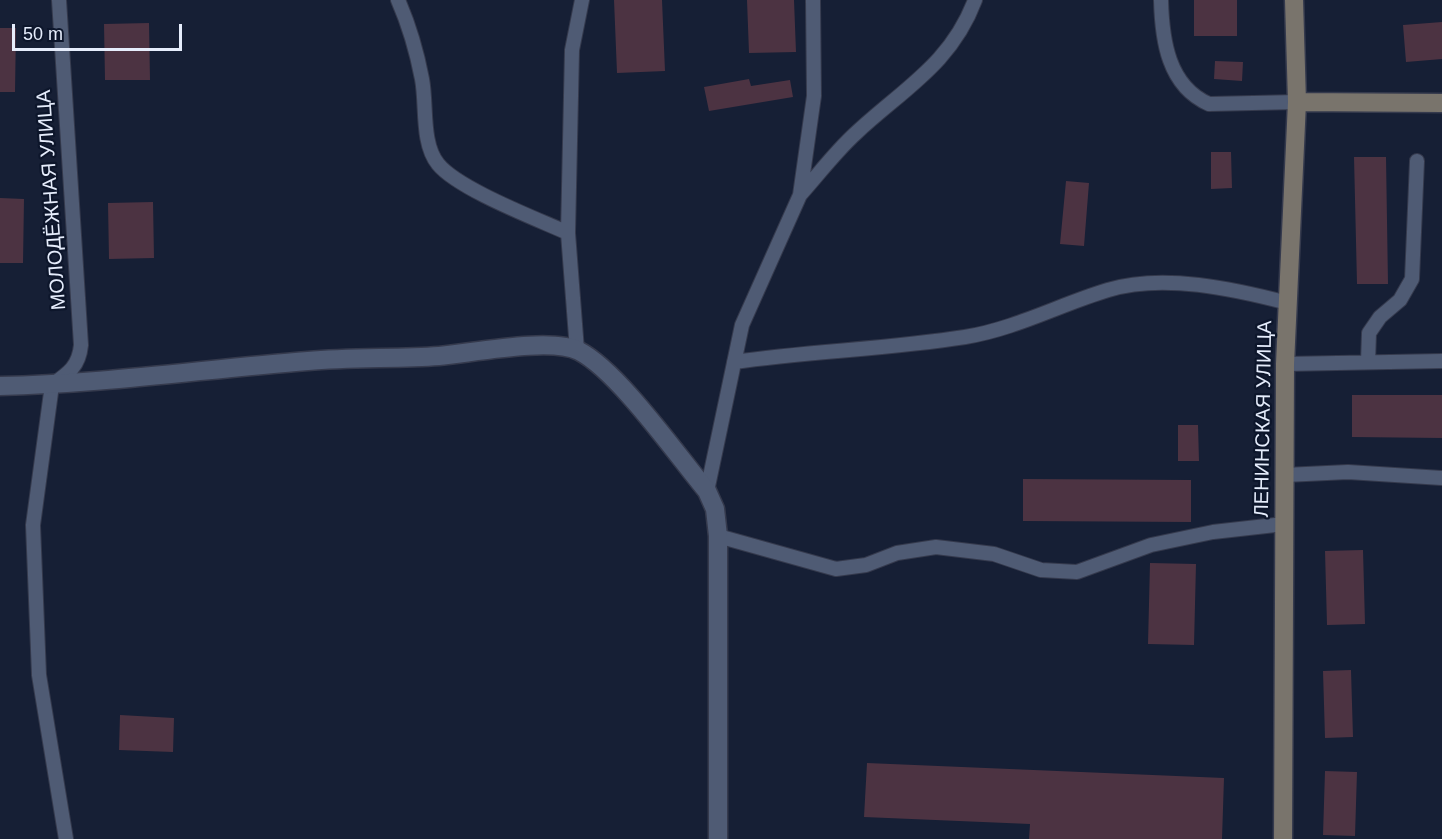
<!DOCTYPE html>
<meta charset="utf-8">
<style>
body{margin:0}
#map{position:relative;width:1442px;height:839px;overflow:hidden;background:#161f35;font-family:Helvetica,sans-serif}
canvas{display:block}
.scale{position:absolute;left:12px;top:24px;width:170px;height:27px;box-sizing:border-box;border:3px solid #e6edfc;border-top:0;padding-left:8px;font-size:18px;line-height:21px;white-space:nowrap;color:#e6edfc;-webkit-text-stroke:4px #0d162b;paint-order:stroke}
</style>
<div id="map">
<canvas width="1442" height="839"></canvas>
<div class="scale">50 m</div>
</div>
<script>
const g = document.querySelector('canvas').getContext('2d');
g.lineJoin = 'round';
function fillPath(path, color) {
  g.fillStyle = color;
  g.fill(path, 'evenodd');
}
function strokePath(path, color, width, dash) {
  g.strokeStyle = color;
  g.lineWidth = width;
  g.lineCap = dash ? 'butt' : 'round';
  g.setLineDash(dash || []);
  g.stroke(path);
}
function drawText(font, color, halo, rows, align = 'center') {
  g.font = font + ' Helvetica,sans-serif';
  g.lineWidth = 4.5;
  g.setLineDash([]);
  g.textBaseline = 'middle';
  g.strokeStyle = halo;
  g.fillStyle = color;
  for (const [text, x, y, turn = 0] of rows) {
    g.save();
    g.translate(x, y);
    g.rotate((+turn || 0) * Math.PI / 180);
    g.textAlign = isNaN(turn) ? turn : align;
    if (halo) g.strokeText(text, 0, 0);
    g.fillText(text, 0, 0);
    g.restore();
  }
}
fillPath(new Path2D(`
 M614 0H662L665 71 617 73Z
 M747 0H794L796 52 749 53Z
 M1194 0H1237V36H1194Z
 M1442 22V59L1406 62 1403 25Z
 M149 23 150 80H105L104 24Z
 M0 28H16L15 92H0Z
 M1215 61 1243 62 1242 81 1214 79Z
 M749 79 751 86 790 80 793 97 709 111 704 87Z
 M1211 152H1231L1232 188 1211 189Z
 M1354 157H1386L1388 284H1357Z
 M1066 181 1089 183 1084 246 1060 244Z
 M0 198 24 199 23 263H0Z
 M153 202 154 258 109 259 108 203Z
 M1352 395H1442V438L1352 437Z
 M1178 425H1198L1199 461H1178Z
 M1023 479 1191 480V522L1023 521Z
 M1363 550 1365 624 1327 625 1325 551Z
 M1150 563 1196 564 1194 645 1148 644Z
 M1351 670 1353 737 1325 738 1323 671Z
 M120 715 174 718 173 752 119 750Z
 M867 763 1224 778 1222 839H1029L1030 824 864 817Z
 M1325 771 1357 772 1355 836 1323 835Z`), '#4c3342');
const lane = new Path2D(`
 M59 0 81 345C79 366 69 373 52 385L33 525 39 675 66 839
 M398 0C409 25 417 53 422 79 427 105 421 143 438 164 458 189 537 219 568 233
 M1161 0C1162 40 1168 86 1209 104L1297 102
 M800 195C818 175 836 151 856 133 903 89 951 64 975 0
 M577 350 568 233 572 50 582 0
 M734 362C811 351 889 349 965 337 1015 329 1061 304 1108 290 1163 273 1234 289 1288 303
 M1368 362 1369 333 1380 317 1400 300 1412 279 1417 161
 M1285 364 1442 361
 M1285 475 1348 472 1442 478
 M707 491 742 325 800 195 814 96 813 0
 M718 536 836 569 866 565 897 553 936 547 994 554 1041 570 1077 572 1151 545 1213 532 1284 524`);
const street = new Path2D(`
 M0 386C103 384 205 369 308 361 351 357 396 359 439 356 472 353 551 337 579 351 618 371 677 455 707 491L715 509 718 536V839`);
const secondary = new Path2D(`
 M1297 102 1442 103
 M1283 839 1285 364 1297 102 1294 0`);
strokePath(lane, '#353a4d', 16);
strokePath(street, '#353a4d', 21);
strokePath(secondary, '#353a4d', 21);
strokePath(lane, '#4f5b74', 14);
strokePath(street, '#4f5b74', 18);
strokePath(secondary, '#79746c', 18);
drawText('20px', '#e6edfc', '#0d162b', [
 ["МОЛОДЁЖНАЯ УЛИЦА",52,200,-94],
 ["ЛЕНИНСКАЯ УЛИЦА",1264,419,-89]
]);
</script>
